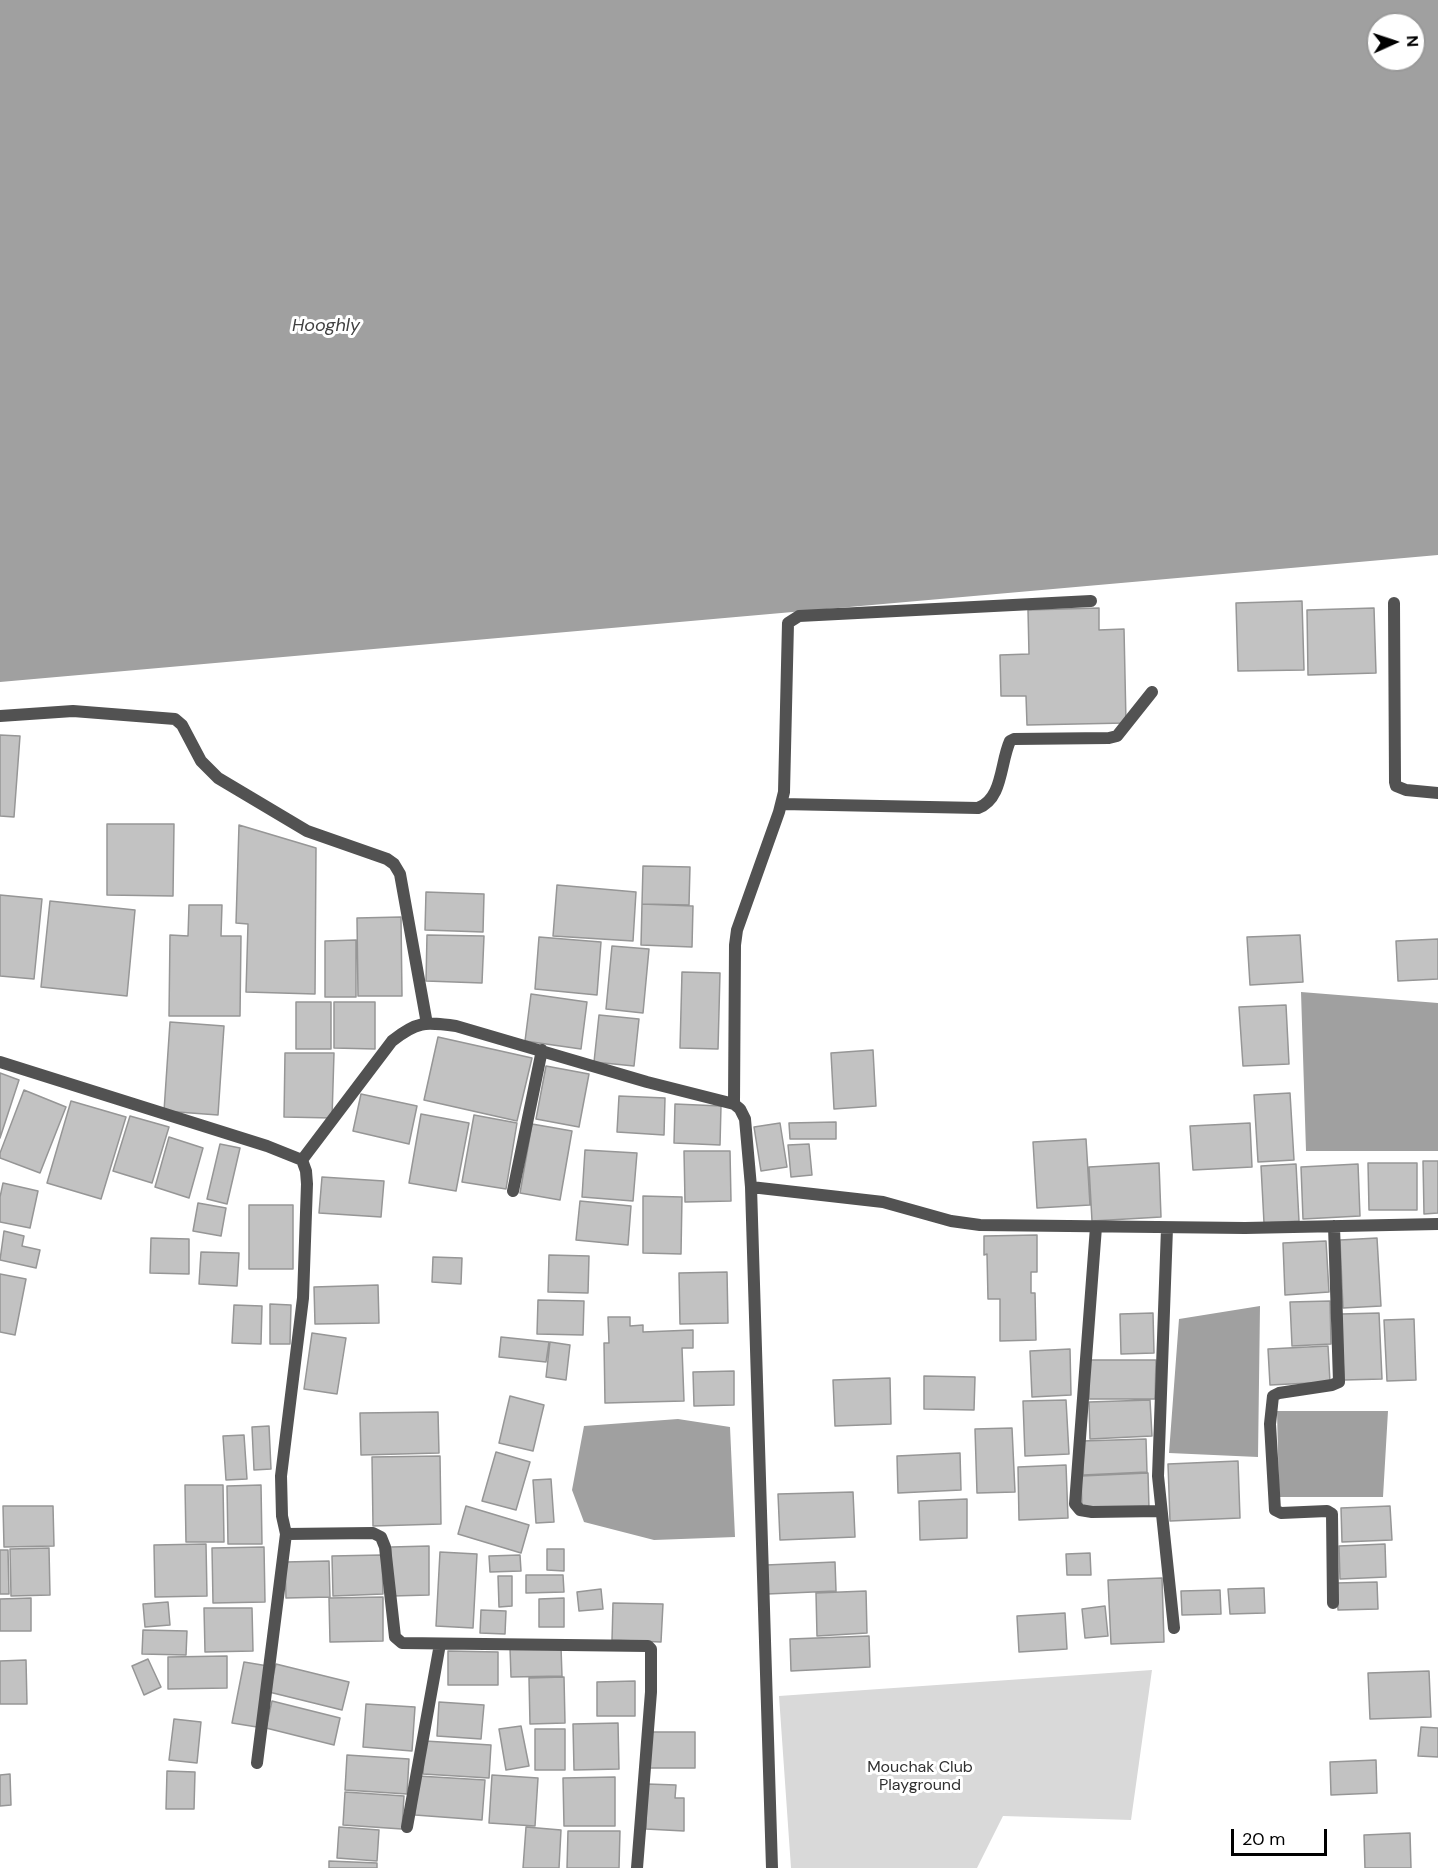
<!DOCTYPE html>
<style>
body{margin:0}
#map{position:relative;width:1438px;height:1868px;overflow:hidden;background:#fff;font-family:"DM Sans",sans-serif}
canvas{display:block}
.north{position:absolute;left:1366px;top:12px;width:60px;height:60px;box-sizing:border-box;background:#fff;border:2px solid #999;border-radius:50%;rotate:87deg;font-size:16px;font-weight:700;line-height:24px;text-align:center;color:#000}
.north::after{content:'';display:block;margin:auto;width:21px;height:27px;background:#000;clip-path:polygon(50% 0,100% 100%,50% 72%,0 100%)}
.scale{position:absolute;left:1231px;top:1829px;width:96px;height:27px;box-sizing:border-box;border:3px solid #000;border-top:0;padding-left:8px;font-size:18px;line-height:21px;white-space:nowrap;color:#000;-webkit-text-stroke:4px #fff;paint-order:stroke}
</style>
<div id="map">
<canvas width="1438" height="1868"></canvas>
<div class="north">N</div>
<div class="scale">20 m</div>
</div>
<script>
const g = document.querySelector('canvas').getContext('2d');
g.lineJoin = 'round';
function fillPath(path, color) {
  g.fillStyle = color;
  g.fill(path, 'evenodd');
}
function strokePath(path, color, width, dash) {
  g.strokeStyle = color;
  g.lineWidth = width;
  g.lineCap = dash ? 'butt' : 'round';
  g.setLineDash(dash || []);
  g.stroke(path);
}
function drawText(font, color, halo, rows, align = 'center') {
  g.font = font + ' "DM Sans",sans-serif';
  g.lineWidth = 6;
  g.setLineDash([]);
  g.textBaseline = 'middle';
  g.strokeStyle = halo;
  g.fillStyle = color;
  for (const [text, x, y, turn = 0] of rows) {
    g.save();
    g.translate(x, y);
    g.rotate((+turn || 0) * Math.PI / 180);
    g.textAlign = isNaN(turn) ? turn : align;
    if (halo) g.strokeText(text, 0, 0);
    g.fillText(text, 0, 0);
    g.restore();
  }
}
fillPath(new Path2D(`
 M1152 1670 1131 1820 1003 1816 977 1868H791L779 1696Z`), '#d9d9d9');
fillPath(new Path2D(`
 M0 0H1438V555L0 682ZM1378 24H1414V60H1378Z
 M1301 992 1438 1003V1151H1306Z
 M1260 1306 1258 1457 1169 1453 1179 1319Z
 M1277 1411H1388L1383 1497H1279Z
 M678 1419 730 1427 735 1537 654 1540 584 1522 572 1490 584 1426Z`), '#a0a0a0');
const building = new Path2D(`
 M1302 601 1304 670 1238 671 1236 603Z
 M1099 608V630L1124 629 1126 723 1027 725 1026 696H1001L1000 655 1029 654 1028 610Z
 M1374 608 1376 673 1308 675 1307 610Z
 M0 735 20 736 14 817 0 816Z
 M107 824H174L173 896 107 895Z
 M239 825 316 848 315 994 246 992 248 924 236 923Z
 M643 866 690 867 689 905 642 904Z
 M557 885 636 892 633 941 553 936Z
 M426 892 484 894 483 932 425 930Z
 M0 895 42 899 34 979 0 976Z
 M50 901 135 910 127 996 41 987Z
 M642 904 693 906 692 947 641 945Z
 M189 905H222L221 936H241L240 1016H169L170 935 188 936Z
 M401 917 402 996H358L357 918Z
 M427 935 484 936 482 983 426 981Z
 M1300 935 1303 982 1250 985 1247 937Z
 M539 937 601 942 597 995 535 989Z
 M1438 939V979L1398 981 1396 941Z
 M356 940V997H325V941Z
 M612 946 649 949 643 1013 606 1009Z
 M682 972 720 973 718 1049 680 1048Z
 M531 994 587 1002 581 1049 525 1041Z
 M296 1002H331V1049H296Z
 M334 1002H375V1049L334 1048Z
 M1286 1005 1289 1064 1243 1066 1239 1007Z
 M599 1015 639 1019 634 1066 594 1062Z
 M170 1022 224 1026 218 1115 164 1111Z
 M438 1037 532 1058 517 1121 424 1100Z
 M873 1050 876 1106 834 1109 831 1053Z
 M285 1053H334L332 1118 284 1117Z
 M546 1066 589 1074 579 1127 536 1119Z
 M0 1073 19 1080 0 1138Z
 M24 1090 66 1107 40 1173 0 1158V1153Z
 M1290 1093 1294 1160 1258 1162 1254 1095Z
 M361 1094 417 1106 409 1144 353 1131Z
 M619 1096 665 1098 664 1135 617 1132Z
 M71 1101 126 1117 101 1199 47 1183Z
 M675 1104 721 1106 720 1145 674 1143Z
 M421 1114 469 1123 456 1191 409 1183Z
 M474 1115 517 1123 506 1189 462 1182Z
 M130 1116 169 1127 152 1183 113 1171Z
 M836 1122V1139H790L789 1123Z
 M780 1123 787 1167 761 1171 754 1127Z
 M1250 1123 1252 1167 1193 1170 1190 1126Z
 M532 1124 572 1131 560 1200 520 1193Z
 M169 1137 203 1148 189 1198 155 1187Z
 M1086 1139 1090 1205 1037 1208 1033 1142Z
 M220 1144 240 1148 227 1204 207 1199Z
 M809 1144 812 1175 791 1177 788 1145Z
 M585 1150 637 1153 633 1201 582 1197Z
 M684 1151H730L731 1201 685 1202Z
 M1423 1161H1438V1213L1424 1214Z
 M1159 1163 1161 1217 1092 1221 1089 1167Z
 M1368 1163H1417V1210H1369Z
 M1296 1164 1299 1221 1264 1223 1261 1166Z
 M1358 1164 1360 1216 1303 1219 1301 1167Z
 M322 1177 384 1181 381 1217 319 1213Z
 M3 1183 38 1191 30 1228 0 1222V1197Z
 M643 1196 682 1197 681 1254 643 1253Z
 M580 1201 631 1206 628 1245 576 1240Z
 M198 1203 226 1208 221 1236 193 1231Z
 M249 1205H293V1269H249Z
 M4 1231 24 1236 22 1246 40 1250 36 1268 0 1260Z
 M1037 1235V1272H1031V1293H1035L1036 1340 1000 1341V1299H988L987 1254 984 1255V1236Z
 M151 1238 189 1239V1274L150 1273Z
 M1377 1238 1381 1306 1343 1308 1340 1240Z
 M1326 1241 1329 1292 1285 1295 1283 1243Z
 M201 1252 239 1253 237 1286 199 1284Z
 M549 1255 589 1256 588 1293 548 1292Z
 M433 1257 462 1258 461 1284 432 1282Z
 M727 1272 728 1323 680 1324 679 1273Z
 M0 1274 26 1279 15 1335 0 1332Z
 M378 1285 379 1323 315 1324 314 1287Z
 M538 1300 584 1301 583 1335 537 1334Z
 M1330 1301 1331 1344 1292 1346 1290 1302Z
 M270 1304 291 1305 290 1344H270Z
 M234 1305 262 1306 261 1344 232 1343Z
 M1153 1313 1154 1353 1121 1354 1120 1314Z
 M1379 1313 1382 1379 1344 1380 1341 1314Z
 M608 1317H630V1326L643 1325V1332L693 1330V1348H682L684 1401 605 1403 604 1343H609Z
 M1414 1319 1416 1380 1387 1381 1384 1320Z
 M312 1333 346 1338 337 1394 304 1389Z
 M501 1337 549 1342 546 1362 499 1357Z
 M550 1342 570 1345 566 1380 546 1377Z
 M1328 1346 1330 1382 1270 1385 1268 1349Z
 M1070 1349 1071 1395 1032 1397 1030 1351Z
 M1089 1360H1156L1155 1399H1089Z
 M734 1371V1405L694 1406 693 1372Z
 M924 1376 975 1377 974 1410 924 1409Z
 M890 1378 891 1424 835 1426 833 1380Z
 M510 1396 544 1405 533 1451 499 1443Z
 M1066 1400 1069 1454 1025 1456 1023 1401Z
 M1150 1400 1152 1436 1090 1439 1089 1402Z
 M438 1412 439 1453 361 1455 360 1413Z
 M269 1426 271 1469 254 1470 252 1427Z
 M1012 1428 1015 1492 977 1493 975 1429Z
 M244 1435 247 1479 226 1480 223 1436Z
 M1146 1439 1147 1472 1083 1475 1082 1441Z
 M496 1452 530 1462 516 1510 482 1501Z
 M960 1453 961 1490 898 1493 897 1456Z
 M440 1456 441 1524 373 1526 372 1457Z
 M1238 1461 1240 1518 1170 1521 1168 1464Z
 M1066 1465 1068 1518 1019 1520 1018 1467Z
 M1148 1473 1149 1508 1082 1510 1081 1476Z
 M551 1479 554 1522 536 1523 533 1480Z
 M185 1485H223L224 1542H186Z
 M261 1485 262 1544H228L227 1486Z
 M853 1492 855 1537 780 1540 778 1494Z
 M967 1499V1538L920 1540 919 1501Z
 M3 1506H53L54 1546 4 1547Z
 M466 1506 529 1525 521 1553 458 1534Z
 M1390 1506 1392 1540 1342 1542 1341 1508Z
 M206 1544 207 1596 155 1597 154 1545Z
 M1385 1544 1386 1577 1340 1579 1339 1546Z
 M429 1546V1595L392 1596 391 1547Z
 M264 1547 265 1602 213 1603 212 1548Z
 M49 1548 50 1595 11 1596 10 1549Z
 M547 1549H564V1571L547 1570Z
 M0 1550H8L9 1594H0Z
 M440 1552 477 1554 473 1628 436 1626Z
 M1090 1553 1091 1575H1067L1066 1554Z
 M382 1555 383 1594 333 1596 332 1556Z
 M520 1555 521 1571 490 1572 489 1556Z
 M329 1561 330 1597 286 1598 285 1562Z
 M835 1562 836 1591 767 1594 766 1565Z
 M526 1575H563L564 1592 526 1593Z
 M498 1576H512V1606L499 1607Z
 M1162 1578 1164 1642 1111 1644 1108 1580Z
 M1377 1582 1378 1609 1338 1610 1337 1583Z
 M1264 1588 1265 1613 1230 1614 1228 1589Z
 M601 1589 603 1609 579 1611 577 1592Z
 M1220 1590 1221 1614 1182 1615 1181 1591Z
 M866 1591 867 1633 817 1636 816 1593Z
 M383 1597V1641L330 1642 329 1598Z
 M31 1598V1631H0V1599Z
 M564 1598V1627H539V1599Z
 M168 1602 170 1625 145 1627 143 1604Z
 M613 1603 663 1604 661 1642 612 1640Z
 M1105 1606 1108 1636 1085 1638 1082 1609Z
 M204 1608H252L253 1651 205 1652Z
 M481 1610 506 1611 505 1634 480 1633Z
 M1065 1613 1067 1649 1019 1652 1017 1616Z
 M143 1630 187 1631 186 1655 142 1654Z
 M869 1636 870 1667 791 1671 790 1639Z
 M561 1647 562 1676 511 1677 510 1648Z
 M448 1651 498 1652V1685H448Z
 M227 1656V1688L168 1689V1657Z
 M148 1659 161 1687 144 1695 132 1666Z
 M26 1660 27 1704H0V1661Z
 M244 1662 268 1666 257 1727 232 1723Z
 M276 1664 349 1682 342 1710 269 1692Z
 M1429 1671 1431 1717 1370 1719 1368 1673Z
 M564 1677 565 1723 530 1724 529 1678Z
 M635 1681V1716H597V1682Z
 M272 1701 340 1718 334 1745 266 1728Z
 M439 1702 484 1705 481 1739 437 1736Z
 M366 1704 415 1707 412 1751 363 1747Z
 M174 1719 201 1722 197 1763 169 1760Z
 M618 1723 619 1769 574 1770 573 1724Z
 M521 1726 529 1766 506 1770 499 1729Z
 M1421 1727 1438 1728V1757L1418 1756Z
 M535 1729H565V1770H535Z
 M649 1732H695V1768H649Z
 M425 1741 491 1745 489 1778 423 1774Z
 M347 1755 409 1759 407 1794 345 1790Z
 M1376 1760 1377 1793 1331 1795 1330 1762Z
 M167 1771 195 1772 194 1809H166Z
 M10 1774 11 1805 0 1806V1775Z
 M492 1775 538 1778 535 1826 489 1823Z
 M418 1776 485 1780 482 1820 415 1815Z
 M615 1777V1826H564L563 1778Z
 M647 1784 676 1785 675 1798H684V1831L646 1829Z
 M345 1792 404 1796 402 1829 343 1825Z
 M339 1827 379 1830 377 1861 337 1858Z
 M526 1827 561 1830 559 1868H523Z
 M568 1831H620L619 1868H567Z
 M1410 1833 1411 1868H1365L1364 1835Z
 M329 1861 377 1863V1868H329Z`);
fillPath(building, '#c2c2c2');
strokePath(building, '#969696', 1.5);
strokePath(new Path2D(`
 M1394 603 1395 782 1396 786 1406 790 1438 793
 M0 716 73 711 175 719 182 725 201 761 218 778 307 831 387 859 394 864 400 874 427 1024
 M782 804 978 808C1003 799 1000 763 1010 741L1014 739 1109 738 1117 736 1152 692
 M0 1062 267 1146 302 1160 392 1041C417 1021 425 1022 456 1026L647 1082 734 1104 740 1109 745 1119 751 1187 772 1868
 M734 1104 735 945 737 930 779 812 784 792 788 623 799 616 1091 601
 M302 1160 306 1171 307 1184 303 1298 281 1476 282 1516 286 1534 373 1533 381 1537 385 1547 395 1637 402 1643 648 1646 651 1649V1692L637 1868
 M751 1187 883 1202 951 1221 980 1225 1245 1228 1438 1224
 M513 1191 542 1050
 M1096 1227 1075 1504 1080 1510 1092 1512 1160 1511
 M1167 1228 1158 1476 1174 1628
 M1333 1603 1332 1514 1327 1511 1281 1513 1275 1510 1270 1424 1273 1396 1279 1393 1332 1385 1339 1382 1334 1226
 M257 1763 286 1534
 M407 1827 440 1644`), '#525252', 12);
drawText('16px', '#303030', '#fff', [
 ["Mouchak Club",920,1768],
 ["Playground",920,1786]
]);
drawText('italic 18px', '#414141', '#fff', [
 ["Hooghly",326,326]
]);
</script>
